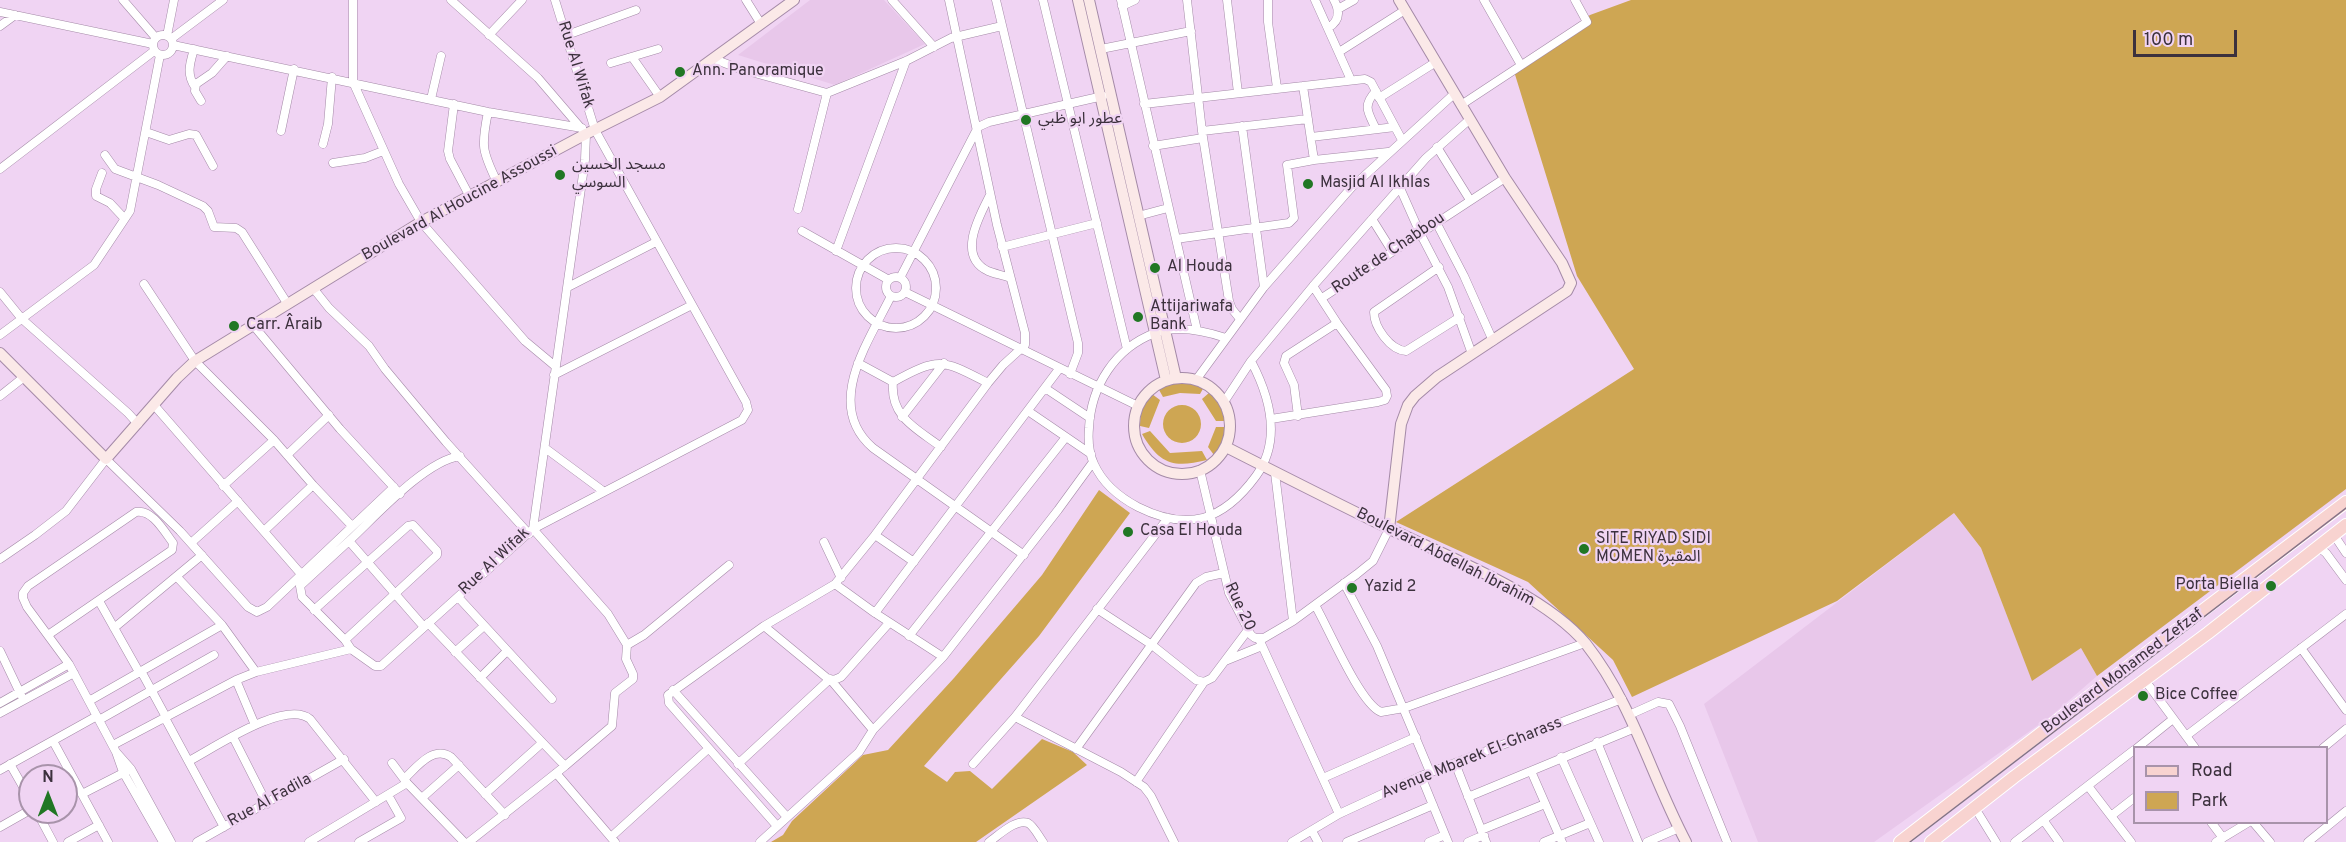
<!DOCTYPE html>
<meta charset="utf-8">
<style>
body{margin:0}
#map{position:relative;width:2346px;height:842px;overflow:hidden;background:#f0d4f3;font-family:Overpass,sans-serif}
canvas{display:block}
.legend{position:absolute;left:2133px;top:746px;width:195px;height:78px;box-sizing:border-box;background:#f0d4f3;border:2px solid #a893aa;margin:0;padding:8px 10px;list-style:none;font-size:18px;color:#3c313d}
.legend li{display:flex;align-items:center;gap:12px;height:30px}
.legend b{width:30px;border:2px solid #a893aa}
.north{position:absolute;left:18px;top:764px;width:60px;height:60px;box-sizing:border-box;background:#f0d4f3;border:2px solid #a893aa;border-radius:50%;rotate:0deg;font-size:16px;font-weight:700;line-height:24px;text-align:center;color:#3c313d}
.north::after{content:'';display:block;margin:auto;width:21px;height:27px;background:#217724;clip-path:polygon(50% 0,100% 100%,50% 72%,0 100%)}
.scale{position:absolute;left:2133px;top:30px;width:104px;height:27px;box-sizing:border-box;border:3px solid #3c313d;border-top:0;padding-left:8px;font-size:18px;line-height:21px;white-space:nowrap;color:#3c313d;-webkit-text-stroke:4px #f0d4f3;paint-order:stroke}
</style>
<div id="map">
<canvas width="2346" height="842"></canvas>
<ul class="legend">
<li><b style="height:8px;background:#f8d3d0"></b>Road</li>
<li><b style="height:16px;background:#cea653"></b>Park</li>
</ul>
<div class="north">N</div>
<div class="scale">100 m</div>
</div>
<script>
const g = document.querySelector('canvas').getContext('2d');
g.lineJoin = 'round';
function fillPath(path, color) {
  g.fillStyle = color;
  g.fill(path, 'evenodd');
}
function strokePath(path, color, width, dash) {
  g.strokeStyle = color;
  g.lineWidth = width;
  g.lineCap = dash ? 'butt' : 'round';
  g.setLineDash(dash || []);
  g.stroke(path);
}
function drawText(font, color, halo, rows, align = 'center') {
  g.font = font + ' Overpass,"Noto Sans Arabic",sans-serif';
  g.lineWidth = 4.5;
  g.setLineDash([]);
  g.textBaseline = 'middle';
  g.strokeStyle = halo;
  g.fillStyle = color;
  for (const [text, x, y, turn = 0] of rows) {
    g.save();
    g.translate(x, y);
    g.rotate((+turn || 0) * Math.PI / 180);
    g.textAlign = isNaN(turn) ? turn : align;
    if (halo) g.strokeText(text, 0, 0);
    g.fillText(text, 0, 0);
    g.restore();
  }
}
fillPath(new Path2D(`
 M810 0H884L925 44 835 85 738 55Z
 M1954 513 1981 548 2032 680 2081 648 2097 676 2051 716 1874 842H1758L1704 704Z`), '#e8c7ea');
fillPath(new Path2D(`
 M1631 0H2346V489L2097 676 2081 648 2032 681 1981 548 1954 513 1837 601 1632 697 1613 660 1528 582 1396 522 1634 369 1577 276 1513 68 1590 15Z
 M1178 380 1193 381 1204 387 1200 394 1180 393 1163 397 1158 388Z
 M1210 392 1220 405 1225 421H1216L1202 399Z
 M1152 394 1160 400 1149 428 1140 426C1141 412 1139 402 1152 394Z
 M1163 424a19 19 0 1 1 38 0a19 19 0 1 1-38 0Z
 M1216 427H1224L1225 443 1214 455 1208 447Z
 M1150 431 1170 453 1202 451 1207 460C1174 468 1160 465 1142 434Z
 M1099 490 1130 513 1039 636 924 766 947 782 955 772 970 771 992 789 1042 739 1073 752 1087 765 976 842H771L783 835 792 821 863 755 888 750 954 678 1042 575Z`), '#cea653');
const street = new Path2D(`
 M123 0 156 38
 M353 0V82L399 184 421 222 525 341 555 366
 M555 0 595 130 746 402 748 410 742 420 533 529 608 614 627 645 644 635 729 565
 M746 0 761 24
 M892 0 934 47
 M996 0 1078 343V353L1070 374
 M1043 0 1127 349
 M1121 0 1197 330
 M1187 0 1202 131 1229 301 1232 309 1240 319
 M1227 0 1238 93
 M1268 0V22L1277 88
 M1315 0 1351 80
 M1484 0 1521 65
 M1122 6 1135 0
 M1338 9 1354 0
 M0 12 153 44
 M0 26 15 15
 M1328 28C1340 21 1340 11 1334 0
 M153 45a10 10 0 1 1 20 0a10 10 0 1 1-20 0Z
 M489 35 522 0
 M567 35 636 10
 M167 36 174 0
 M171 39 223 0
 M173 45 488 112 582 128
 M194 49C190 63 186 74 195 87
 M1101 49 1191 31
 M1339 52 1405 10
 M632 57 660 97
 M714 59 740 69 827 93 906 61 951 38 1002 26
 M611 63 658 49
 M1303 86 1314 160
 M1379 98 1436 62
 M431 99 441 56
 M201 101 195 91 196 84 212 73 227 56
 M454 104 448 151 450 159 470 197
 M1144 104 1365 79 1371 82 1402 140
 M1461 105 1587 22 1575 0
 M488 112C481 146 482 151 497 182
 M1242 126 1264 287
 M1376 129C1368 112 1362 106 1376 91
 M281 131 294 69
 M1202 131 1308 119
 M146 132 169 140 189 134 196 135 213 166
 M1311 137 1395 127
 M323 144 328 124 332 77
 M1153 146 1203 138
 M1437 147 1470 200
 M105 155 115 169 158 185 203 206 208 211 214 227 236 228 242 232 287 303
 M333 163 365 158 383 151
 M0 169 154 51
 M102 173 96 189V196L110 203 124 218
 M1400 188 1420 233 1448 287 1472 354
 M990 195C980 215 956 256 988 271 995 274 1003 275 1010 278
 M798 209 827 93
 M1138 216 1168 208
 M1372 219 1392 251
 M1436 222 1464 276 1493 341
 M802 231 889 280
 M1176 239 1289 223 1294 218 1287 165 1314 160 1388 152
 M1002 247 1097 223
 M856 288a40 40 0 1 1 80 0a40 40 0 1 1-80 0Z
 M836 251 906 61
 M1439 267 1374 312C1374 327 1390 350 1406 351L1460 317
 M886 287a10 10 0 1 1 20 0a10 10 0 1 1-20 0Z
 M900 278 978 127 989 122 1103 96
 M144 284 195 361 274 440 313 485
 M568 287 656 242
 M313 288 329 308 369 346 385 369 446 442 529 534
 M0 292 22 319 128 413 138 424
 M905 292 1138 406
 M891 296C869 341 823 405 873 448L1024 555
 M1322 298 1505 178
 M253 325 340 429 400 494
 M0 335 94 265 130 211 160 55
 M1251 361 1313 286 1426 158 1469 120
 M858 363 893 382
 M554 375 692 305
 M1196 380 1264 287 1351 188 1454 94
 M1045 388 1090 418
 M0 396 24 377
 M1224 402 1251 361C1270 397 1282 440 1256 476 1223 521 1188 532 1138 507 1119 497 1103 484 1094 464 1089 453 1088 439 1089 428 1091 386 1115 348 1155 333 1177 325 1205 331 1226 338
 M154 405 301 574
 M1028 411 1091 454
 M1298 416 1294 385 1284 363 1286 356 1337 323
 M902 417 944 363
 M1271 419 1378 402 1385 400 1387 396 1386 390 1337 323 1313 286
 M941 447C916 428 890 417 893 382 940 356 943 360 988 383
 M545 448 603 491
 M287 455 329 415
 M1200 470 1229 593 1251 635 1255 638H1264L1293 621 1357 574 1373 561 1389 529
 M1275 473 1293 621
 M223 486 274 440
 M264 531 313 485 352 526
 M875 535 914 562
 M2334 535 2346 553
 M349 541C376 516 425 461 460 456
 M824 542 841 578
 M191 543 238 501
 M2318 547 2326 553 2346 580
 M0 559 35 535 66 511 106 459 180 531 248 607 257 612 267 607 394 487
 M177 577 222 625 256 672
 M1344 583 1377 646 1430 772
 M835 584 875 613 943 657
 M458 597 552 699
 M99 601 139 672
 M1315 605C1328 627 1360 704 1381 712L1404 708 1585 643
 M1097 609 1152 645 1196 680 1204 682
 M314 610 408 526 413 525 437 551V555L345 640 351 649
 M875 613 1059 369
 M428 623 565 766 469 842
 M764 626 827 678 834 680 841 677 889 623
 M114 628 202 555
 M48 635 172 550 173 543C164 531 152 509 136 512L28 586 23 593V598L27 607 69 664 116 752 123 772 163 842
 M909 636 1066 437
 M1259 639 1339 814
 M345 640 302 597 300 586 349 541 424 627
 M2301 648 2346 710
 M0 651 21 695
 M455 652 484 626
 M1225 661 1262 646
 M141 671 166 717
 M480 678 507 651
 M2144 679 2195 748
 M236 680 255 725
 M673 690 787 817
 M89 701 222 625
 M0 703 69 664
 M0 713 74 673
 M1629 715 1658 702 1669 704 1680 726 1727 842
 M1015 717 1121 772 1144 787 1151 796 1174 842
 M165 718 224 827
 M99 720 214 655
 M2186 736 2346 614
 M233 737 267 804
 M53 741 108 842
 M1597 742 1638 842
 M113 745 236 680 256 672 351 649 375 666H381L533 529 585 160 586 134 538 78 451 0
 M2137 748 2173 719
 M2323 748 2346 729
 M1076 749 1196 583 1206 577 1224 573
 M116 752 131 769 171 842
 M1561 757 1599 842
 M189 761C214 748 285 699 310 719L376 802
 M392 763 407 783 464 842
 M1455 763 1486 842
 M10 764 30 799
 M738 764 830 679 873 730
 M973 764 1015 717 1168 518
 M565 766 612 726 615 693 633 679V674L626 659 627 645
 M0 770 97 716
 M1531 771 1562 842
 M556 773 615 842
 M1421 776 1448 842
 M1323 778 1416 737
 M404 779C417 767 433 745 451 757L505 815
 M1136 782 1204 682 1212 678 1248 630
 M2088 786 2131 842
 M82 794 127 771
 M485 794 542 743
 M423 797 459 765
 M1468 797 1635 728
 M1975 808 1996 842
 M37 812 53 842
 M2111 816 2134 798
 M2044 821 2059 842
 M2211 822 2223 838
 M2253 822 2270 842
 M777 826 669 703 668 695 764 626 835 584 875 535 988 383 1003 365 1025 345V333L997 225 949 0
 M0 827 30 810
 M1481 830 1545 804
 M1312 831 1318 842
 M611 837 708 749
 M68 842 99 825
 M197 842 344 759
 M309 842 407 783
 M359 842 401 818 388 795
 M760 842 859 752 873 730 943 657 1058 510 1093 462
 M989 842C998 836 1016 818 1028 823 1034 826 1039 837 1043 842
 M1292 842 1339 814 1421 776 1622 699
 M1347 842 1433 805
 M1429 842 1445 835
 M1468 842 1484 835
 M1544 842 1590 823
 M1647 842 1679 828
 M2015 842 2134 750
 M2216 842 2249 822
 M2308 842 2346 811`);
const secondary = new Path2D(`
 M1078 0 1166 380
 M1089 0 1176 378
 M0 353 106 459 177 378 195 361 421 222 586 134 660 97 794 0
 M1134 426a48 48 0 1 1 96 0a48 48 0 1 1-96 0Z
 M1226 447C1281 475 1336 503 1392 530 1449 557 1547 596 1586 644 1633 704 1651 776 1686 842
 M1389 529 1401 424 1408 405 1415 396 1437 377 1567 291 1571 283 1562 263 1505 178 1399 0`);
const primary = new Path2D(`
 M1900 842 2062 717 2346 502
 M1931 842 2014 777 2208 633 2346 525`);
strokePath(street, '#a48aa7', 9);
strokePath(secondary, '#a48aa7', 12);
strokePath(primary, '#fff', 14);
strokePath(street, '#fff', 8);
strokePath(secondary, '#fbe9e8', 10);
strokePath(primary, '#f8d3d0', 12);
strokePath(new Path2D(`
 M1910 842 2346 508`), '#857387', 1.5);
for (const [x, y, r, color] of [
 [680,72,6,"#217724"],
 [1026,120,6,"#217724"],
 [560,175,6,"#217724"],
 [1308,184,6,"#217724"],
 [1155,268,6,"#217724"],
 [1138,317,6,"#217724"],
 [234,326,6,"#217724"],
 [1128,532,6,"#217724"],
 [1584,549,6,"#217724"],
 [2271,586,6,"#217724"],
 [1352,588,6,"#217724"],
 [2143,696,6,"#217724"]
]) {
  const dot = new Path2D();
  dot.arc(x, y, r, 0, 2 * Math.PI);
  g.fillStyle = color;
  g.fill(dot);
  strokePath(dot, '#f0d4f3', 2);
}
drawText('16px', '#3c313d', '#f0d4f3', [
 ["Rue Al Wifak",575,65,73],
 ["Boulevard Al Houcine Assoussi",460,204,-29],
 ["Route de Chabbou",1389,254,-34],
 ["Boulevard Abdellah Ibrahim",1445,558,27],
 ["Rue Al Wifak",495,562,-43],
 ["Rue 20",1239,607,65],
 ["Boulevard Mohamed Zefzaf",2123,672,-37],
 ["Avenue Mbarek El-Gharass",1472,759,-22],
 ["Rue Al Fadila",270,801,-29]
]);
drawText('16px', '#3c313d', '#f0d4f3', [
 ["Ann. Panoramique",692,72],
 ["عطور ابو ظبي",1038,120],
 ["مسجد الحسين",572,166],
 ["السوسي",572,184],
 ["Masjid Al Ikhlas",1320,184],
 ["Al Houda",1167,268],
 ["Attijariwafa",1150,308],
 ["Bank",1150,326],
 ["Carr. Âraib",246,326],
 ["Casa El Houda",1140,532],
 ["SITE RIYAD SIDI",1596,540],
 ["MOMEN المقبرة",1596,558],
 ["Porta Biella",2259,586,"right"],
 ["Yazid 2",1364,588],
 ["Bice Coffee",2155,696]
], 'left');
</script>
